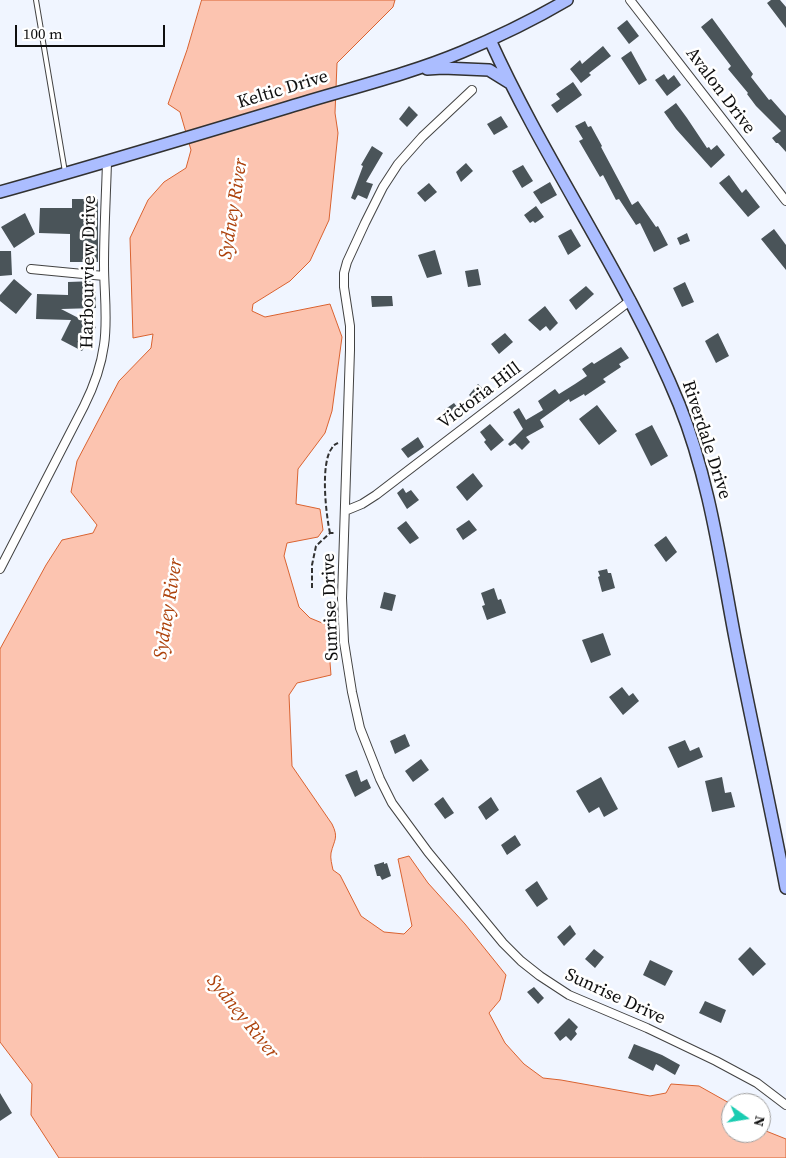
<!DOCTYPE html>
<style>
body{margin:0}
#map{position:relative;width:786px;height:1158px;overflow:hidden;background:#f0f5ff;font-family:"Source Serif 4",serif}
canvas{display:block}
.north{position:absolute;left:721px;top:1093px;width:50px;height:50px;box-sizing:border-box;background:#fff;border:1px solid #9f9f9f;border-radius:50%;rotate:103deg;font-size:14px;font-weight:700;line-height:20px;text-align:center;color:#0f0f0f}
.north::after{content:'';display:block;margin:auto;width:18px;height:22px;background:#19ccb1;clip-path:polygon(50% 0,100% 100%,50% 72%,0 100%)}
.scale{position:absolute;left:15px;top:25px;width:150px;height:22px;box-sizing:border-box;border:2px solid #0f0f0f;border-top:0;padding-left:6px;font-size:15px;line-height:18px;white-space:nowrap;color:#0f0f0f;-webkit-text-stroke:4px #fff;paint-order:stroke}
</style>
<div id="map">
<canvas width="786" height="1158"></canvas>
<div class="north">N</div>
<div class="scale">100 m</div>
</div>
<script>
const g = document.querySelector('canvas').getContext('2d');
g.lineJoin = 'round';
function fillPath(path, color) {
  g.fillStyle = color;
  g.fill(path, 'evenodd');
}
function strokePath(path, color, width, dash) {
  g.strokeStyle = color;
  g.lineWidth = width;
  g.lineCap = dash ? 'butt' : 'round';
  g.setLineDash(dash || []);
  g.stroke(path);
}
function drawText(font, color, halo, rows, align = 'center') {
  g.font = font + ' "Source Serif 4",serif';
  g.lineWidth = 5;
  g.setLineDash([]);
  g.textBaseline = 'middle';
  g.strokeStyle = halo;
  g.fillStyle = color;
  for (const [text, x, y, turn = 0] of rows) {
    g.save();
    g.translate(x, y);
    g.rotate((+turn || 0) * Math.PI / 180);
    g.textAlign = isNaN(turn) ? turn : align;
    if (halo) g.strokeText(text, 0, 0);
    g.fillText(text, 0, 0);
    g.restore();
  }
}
const water = new Path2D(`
 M202 0H395L393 7 337 63 335 113 338 133 329 220 310 261 290 281 253 304 252 311 265 317 330 304 342 337 332 411 325 433 298 469 296 504 320 509 323 530 318 537 287 543 284 556 299 607 310 618 327 625 331 675 297 683 289 695 292 766 332 824C339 838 334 840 331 853 330 858 332 865 333 870L340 875 361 916 384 932 404 934 412 926 398 859 409 856 428 883 465 924 506 975 500 1000 489 1013 505 1043 524 1064 543 1078 561 1080 650 1096 666 1093 671 1084 699 1086 731 1104V1133H761V1127L766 1131 786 1139V1158H59L31 1115 32 1084 0 1042V649L46 565 62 540 93 533 97 525 71 492 77 461 119 381 151 348 153 334 133 338 130 238 148 200 164 182 186 168 191 150 180 112 168 104 187 50Z`);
fillPath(water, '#fcc4b0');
strokePath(water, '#d96230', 1);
fillPath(new Path2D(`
 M771 0H780L786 7V28L767 3Z
 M712 18 753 74 751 77 769 100 771 99 786 116V152L778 143H776L772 138 781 131 756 106 747 94 748 93 728 69 731 66 701 27Z
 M627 20 639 36 629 44 617 28Z
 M603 46 611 56 589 73 591 75 581 83 570 69 580 60 582 64Z
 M631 51 647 80 639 85 621 58Z
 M664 74 668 80 674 75 681 85 667 96 655 80Z
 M573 82 582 95 557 113 551 105 560 99 556 94Z
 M676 103 687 118 707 148 709 147 711 150 717 145 725 155 711 168 676 129 664 112Z
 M409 106 418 115 407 127 399 119Z
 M501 116 508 127 494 135 487 124Z
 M585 121 588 127 591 126 602 146 601 147 632 205 638 201 656 227 658 226 668 245 654 252 640 223 636 225 619 199 616 200 603 175 600 177 579 141 583 139 575 126Z
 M372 146 383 153 366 182 373 184 367 199 358 195 355 200 351 198 363 166 361 165Z
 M466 163 473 171 461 182 456 172Z
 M523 165 533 181 522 188 512 171Z
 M729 175 742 193 746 189 760 207 748 217 719 183Z
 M550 182 557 195 541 204 533 192Z
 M429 183 437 192 425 202 417 193Z
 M72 199H98V262H70V234L39 233 40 208H72Z
 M536 206 544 217 535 223 533 221 530 223 524 215Z
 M25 213 35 234 14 248 1 227Z
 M571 229 581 246 568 255 558 236Z
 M774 229 786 245V270L761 239Z
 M687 233 690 241 680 245 677 238Z
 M435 250 442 274 427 278 418 255Z
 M0 251H11L12 275 0 276Z
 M478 269 481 285 468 287 465 271Z
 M14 279 32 294 16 314 0 301V295Z
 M95 281 96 308 61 309 96 327 82 351 61 340 71 320 36 319 37 294 68 295V282Z
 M685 282 694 302 682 307 673 288Z
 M586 286 594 294 576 310 569 300Z
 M371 296H392L393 306 372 307Z
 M545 306 558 323 550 331 546 326 540 331 528 320Z
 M505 333 513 342 499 354 491 344Z
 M718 333 729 356 716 363 705 341Z
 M621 347 629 358 619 364 621 367 603 379 606 382 585 396 584 394 570 402 569 399 540 420 544 427 526 437 530 442 522 450 515 443 510 446 508 444 523 429 513 412 519 408 526 420 543 410 538 401 555 389 559 394 575 384 587 376 582 369 592 362 594 364Z
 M478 384 488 393 479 404 469 395Z
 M454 403 464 416 453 424 444 410Z
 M597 405 617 431 599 445 579 419Z
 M490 424 504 440 491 451 484 442 486 440 480 432Z
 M652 425 668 456 651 466 635 434Z
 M418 437 424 447 408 458 401 449Z
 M473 473 483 486 467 501 456 487Z
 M403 488 406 493 411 490 419 500 407 509 397 493Z
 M469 520 477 530 463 540 456 529Z
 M406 521 419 538 410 544 397 528Z
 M666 536 677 552 666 562 654 545Z
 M607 569 608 573H611L615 588 602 592 598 577 600 576 598 571Z
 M494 588 498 600 501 599 506 613 487 620 482 606 485 605 481 593Z
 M384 592 396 595 392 611 380 608Z
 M603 633 611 655 591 663 582 640Z
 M622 687 629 696 633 693 639 701 623 715 609 697Z
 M405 734 410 746 395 754 390 741Z
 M685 740 690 751 699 747 703 757 678 768 668 747Z
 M421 759 429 770 413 782 405 771Z
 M357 770 361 782 367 779 371 788 355 797 345 775Z
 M601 777 618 809 604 817 599 807 589 813 576 791Z
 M722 777 725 793 731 792 735 807 712 812 705 781Z
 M443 797 454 813 445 819 434 804Z
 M491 797 499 810 486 820 478 807Z
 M515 835 521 845 507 855 501 845Z
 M384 862V864L387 863 391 876 382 880 380 876H377L374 865Z
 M537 881 548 899 537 907 525 890Z
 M570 925 576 934 564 946 557 937Z
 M750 947 766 964 753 976 738 959Z
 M594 949 604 957 595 968 585 959Z
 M650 960 673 971 665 986 643 975Z
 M534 987 544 998 538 1004 527 992Z
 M705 1001 726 1010 721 1023 699 1013Z
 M569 1018 578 1027 575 1031 577 1034 571 1041 566 1036 560 1041 554 1033Z
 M634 1044 662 1055 680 1065 675 1075 656 1064 653 1071 628 1058Z
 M0 1093 12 1113 0 1121Z`), '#4a5459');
const service = new Path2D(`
 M36 0 65 172`);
const minor = new Path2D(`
 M630 0 786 201
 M472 90 422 137 398 164 383 187 365 223 347 262 344 273V287L350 326V350L342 598 344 642 352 692 360 728 380 779 392 803 428 852 503 943 521 961 540 976 569 995 647 1028 716 1061 757 1083 786 1105
 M31 269 104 276
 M345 511 362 504 376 495 631 300
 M0 569 84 406C94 386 101 367 104 345 108 319 104 291 104 265 104 231 106 196 107 162`);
const secondary = new Path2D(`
 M490 40C546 164 627 277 679 404 709 478 720 559 735 638 751 721 770 804 786 888
 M427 69 443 68 489 70 510 83
 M0 192C97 165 193 136 289 107 347 89 407 75 462 52 498 37 533 20 567 0`);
strokePath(service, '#424242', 6);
strokePath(minor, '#424242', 10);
strokePath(secondary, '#313131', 14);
strokePath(new Path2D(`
 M330 533C326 515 320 463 332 448 333 445 336 444 338 443
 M312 588V565L316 546 330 533H335`), '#313131', 2, [5, 2.5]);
strokePath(service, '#fff', 4);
strokePath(minor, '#fff', 8);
strokePath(secondary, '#abbdff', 11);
drawText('18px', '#0f0f0f', '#fff', [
 ["Keltic Drive",283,90,-17],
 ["Avalon Drive",720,91,53],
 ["Harbourview Drive",89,272,-89],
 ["Victoria Hill",480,396,-37],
 ["Riverdale Drive",706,440,72],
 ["Sunrise Drive",331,607,-92],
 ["Sunrise Drive",615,997,25]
]);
drawText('italic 19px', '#ad420c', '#fff', [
 ["Sydney River",234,209,-81],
 ["Sydney River",169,609,-81],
 ["Sydney River",242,1017,51]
]);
</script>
